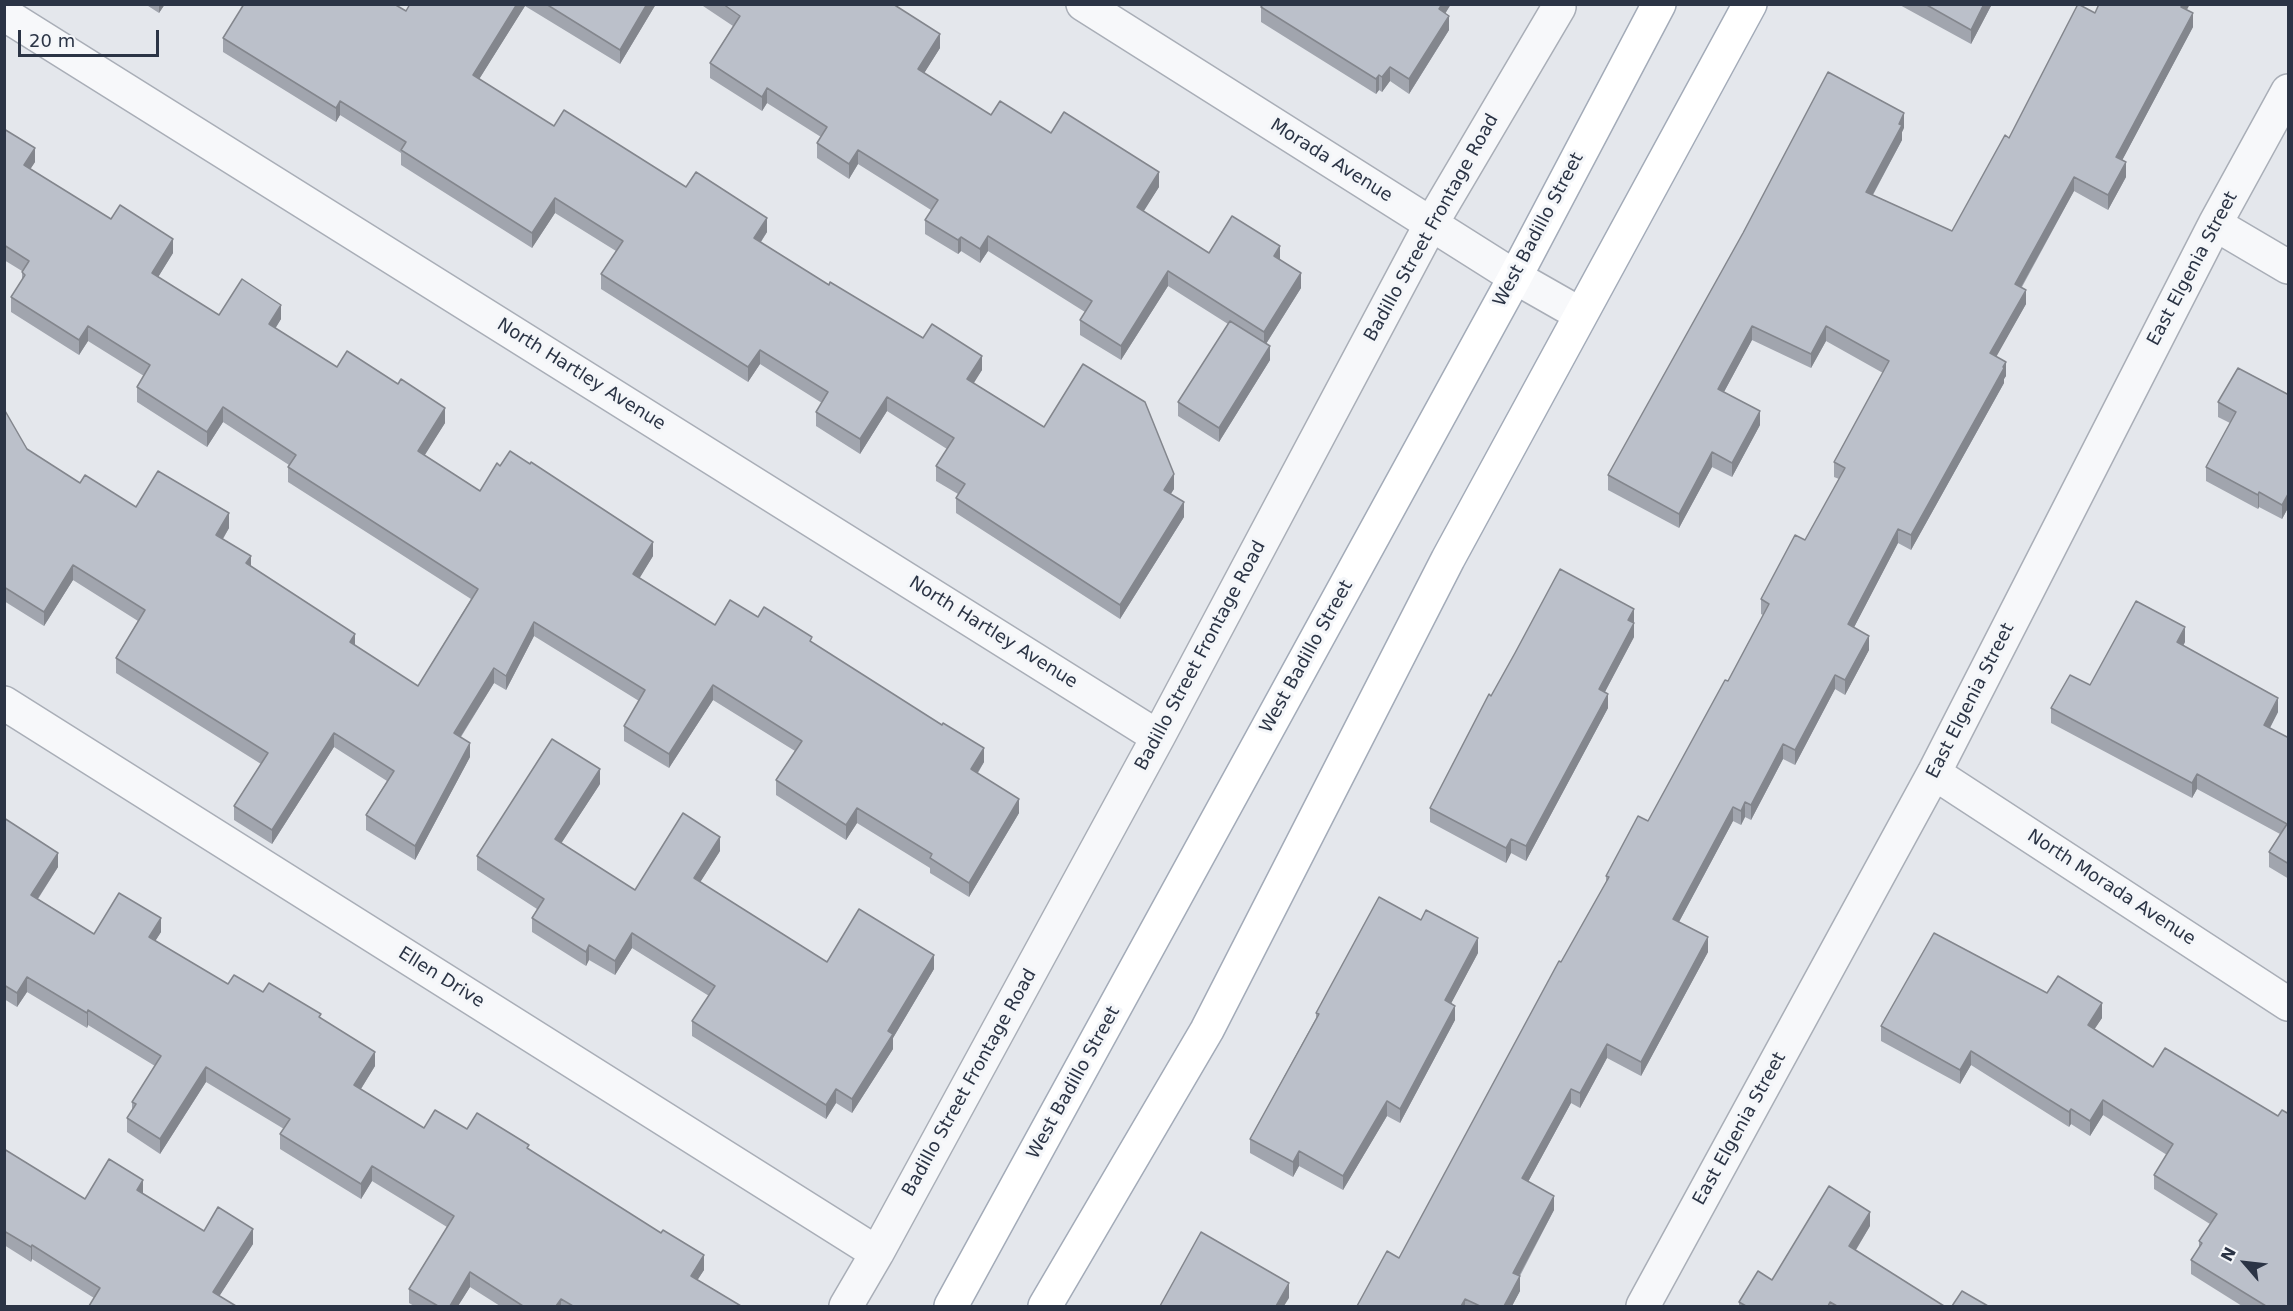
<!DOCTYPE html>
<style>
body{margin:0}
#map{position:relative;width:2293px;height:1311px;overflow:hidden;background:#e4e7ec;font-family:"DejaVu Sans",sans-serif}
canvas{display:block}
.frame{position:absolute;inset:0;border:6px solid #2b3445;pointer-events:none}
.north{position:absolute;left:2215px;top:1233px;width:60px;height:60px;-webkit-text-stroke:4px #f4f6f9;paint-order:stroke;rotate:298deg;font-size:16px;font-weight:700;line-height:24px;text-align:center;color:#2b3445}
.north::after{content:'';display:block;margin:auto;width:21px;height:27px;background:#2b3445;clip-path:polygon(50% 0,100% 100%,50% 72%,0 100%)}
.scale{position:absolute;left:18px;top:30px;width:141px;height:27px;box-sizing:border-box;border:3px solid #2b3445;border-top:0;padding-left:8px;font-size:18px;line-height:21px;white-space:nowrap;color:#2b3445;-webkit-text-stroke:4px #f4f6f9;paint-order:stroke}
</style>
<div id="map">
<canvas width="2293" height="1311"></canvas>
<div class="frame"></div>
<div class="north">N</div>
<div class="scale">20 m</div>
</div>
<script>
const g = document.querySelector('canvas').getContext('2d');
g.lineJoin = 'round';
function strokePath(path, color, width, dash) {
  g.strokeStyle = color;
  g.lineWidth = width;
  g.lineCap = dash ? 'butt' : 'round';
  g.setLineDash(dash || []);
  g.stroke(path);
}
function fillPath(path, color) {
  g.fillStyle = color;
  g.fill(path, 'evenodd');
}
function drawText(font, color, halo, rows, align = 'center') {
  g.font = font + ' "DejaVu Sans",sans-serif';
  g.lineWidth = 6;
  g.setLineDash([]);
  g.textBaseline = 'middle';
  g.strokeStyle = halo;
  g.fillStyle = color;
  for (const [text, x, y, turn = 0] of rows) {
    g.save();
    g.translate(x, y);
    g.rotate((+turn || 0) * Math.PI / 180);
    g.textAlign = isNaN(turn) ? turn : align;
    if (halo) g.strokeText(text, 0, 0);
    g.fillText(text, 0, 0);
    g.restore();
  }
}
const street = new Path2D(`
 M1083 4 1515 277 1580 314
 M4 14 1158 737
 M2215 224 2288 267
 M4 703 877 1253
 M1934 773 2288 1004
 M846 1306 877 1253 1158 737 1431 224 1559 7
 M1643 1306 1934 773 2215 224 2288 91`);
const primary = new Path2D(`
 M951 1306 1515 277 1659 4
 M1045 1306 1207 1030 1448 559 1750 4`);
strokePath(street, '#a9aeb7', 36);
strokePath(primary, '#a3abb8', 36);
strokePath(street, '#f7f8fa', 33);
strokePath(primary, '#fff', 33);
fillPath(new Path2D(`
 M145 4H165L159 13Z
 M410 4H656L620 64 525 6 479 79 554 126 686 187 767 232 761 242 829 285 982 370 973 383 1044 427 1174 489 1170 494 1184 517 1120 619 956 513V498L958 494 936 481V466L947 449 887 411 860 454 816 426V412L822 403 760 364 748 382 601 289V274L616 251 555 213 532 248 401 165V153L340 115 336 122 223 52V38L406 11Z
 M700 4H893L940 48 924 73 991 115 1051 133 1159 187 1143 211 1209 253 1280 260 1301 288 1266 344 1270 360 1219 442 1178 416V402L1228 324 1168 286 1121 360 1080 335V320L1085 312 988 251 980 263 961 251 958 254 925 234V220L931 210 858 164 849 179 817 158V143L821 137 767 103 762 111 710 78V63L733 26Z
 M1451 4 1445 13 1449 30 1409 94 1390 81 1382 92 1379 90 1376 94 1261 22V7Z
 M1898 4H1992L1971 44Z
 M2187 10 2193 27 2122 160 2126 177 2108 210 2074 191 2022 287 2026 304 1996 356 2006 376 2004 379V383L1911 550 1898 543 1854 627 1869 650 1845 695 1835 689 1795 765 1783 759 1751 820 1745 817 1741 825 1733 821 1679 922 1708 952 1641 1076 1607 1058 1580 1108 1571 1103 1528 1182 1554 1210 1520 1276V1291L1512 1306H1357L1399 1258 1606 882V876L1648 821 1728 681 1763 615 1761 614V599L1805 540 1839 479 1834 477V462L1883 373 1826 341 1811 368 1752 340 1724 392 1760 425 1732 477 1712 467 1679 528 1608 490V475L1904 128 1902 132V140L1873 195 1952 231 2009 138 2095 13Z
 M4 129 35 162 30 169 111 219 173 253 158 277 219 315 281 319 275 328 337 367 445 423 424 455 480 491 653 556 639 578 715 625 758 617 812 642 984 762 978 773 1019 813 969 897 930 873V868L857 823 846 840 776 795V780L795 751 713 700 669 768 624 741V726L639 701 534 636 506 690 494 683 461 737 470 757 415 860 366 830V815L387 781 334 747 272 844 234 820V806L261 764 116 673V658L138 621 73 580 44 626 4 601V409L27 449 80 483 136 507 229 528 223 539 251 566 355 646 418 686 471 599 288 482V467L289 465 223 422 207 447 137 402V387L144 376 88 341 79 355 11 312V297L22 280V271L4 260Z
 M2289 395V509L2288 508 2282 519 2259 507 2258 509 2206 481V467L2230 423 2218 417V402Z
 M1634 609V637L1605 692 1608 708 1526 861 1511 853 1506 863 1430 822V808Z
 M2185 642 2183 646 2278 712 2270 728 2289 738V879L2269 867V852L2280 834 2197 789 2192 798 2051 723V708L2090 685Z
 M600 784 561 843 635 890 720 851 700 882 827 962 934 969 893 1038V1049L852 1113 836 1103 826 1119 692 1036V1021L709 996 632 948 615 975 589 960 586 966 532 932V918L537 909 477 870V856Z
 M4 818 58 867 38 899 94 934 161 932 155 941 228 984 263 992 321 1018 375 1066 361 1089 424 1128 467 1129 529 1149 704 1270 697 1280 741 1306H500L470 1287 458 1306H414L409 1303V1289L447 1227 372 1181 361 1199 280 1149V1134L284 1129 206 1082 160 1154 127 1132V1118L132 1110V1102L155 1066 88 1025 87 1028 27 992 17 1007 4 999Z
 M1478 953 1451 1003 1455 1020 1400 1123 1387 1116 1343 1190 1299 1166 1293 1177 1250 1153V1139L1316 1018V1013Z
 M2047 993 2102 1018 2094 1029 2289 1306H2242L2191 1274V1260L2199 1247V1241L2210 1224 2154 1189V1175L2167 1155 2103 1115 2090 1136 2071 1124 2069 1127 1971 1065 1960 1084 1881 1041V1026Z
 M4 1149 85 1199 143 1194 204 1231 253 1244 219 1296 94 1298 32 1259 31 1262 4 1245Z
 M1870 1226 1856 1250 1944 1306H1739V1302Z`), '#a1a5ae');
fillPath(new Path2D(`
 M159 4H165L159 13Z
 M517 4H525V6L473 89V75Z
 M647 4H656L620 64V50Z
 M1442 4H1451L1439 24V9Z
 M1984 4H1992L1971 44V30Z
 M2182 4H2190L2181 21V7Z
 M2193 13V27L2116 172V157Z
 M1449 16V30L1409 94V79Z
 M940 34V48L918 83V69Z
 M1390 67V81L1382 92V77Z
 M1379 75V90L1376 94V79Z
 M767 88V103L762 111V97Z
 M340 101V115L336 122V108Z
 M1904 113V128L1902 132V140L1866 207V192Z
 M35 148V162L24 179V165Z
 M858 150V164L849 179V164Z
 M2126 162V177L2108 210V195Z
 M1159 172V187L1137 222V207Z
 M2074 177V191L2015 298V284Z
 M555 198V213L532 248V233Z
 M767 218V232L754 252V238Z
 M988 236V251L980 263V249Z
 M961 237V251L958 254V240Z
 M173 239V253L152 287V273Z
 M1280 246V261L1274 256Z
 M1168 271V286L1121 360V346Z
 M1301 273V288L1264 347V332Z
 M2026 290V304L1990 368V353Z
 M281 305V319L269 339V324Z
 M88 326V341L79 355V340Z
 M1752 326V340L1718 403V389Z
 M1826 326V341L1811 368V354Z
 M1270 346V360L1219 442V428Z
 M760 350V364L748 382V367Z
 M982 356V370L967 394V379Z
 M2006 362V376L2004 379V383L1911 550V535Z
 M887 397V411L860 454V439Z
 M223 407V422L207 447V432Z
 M445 408V423L418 466V451Z
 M1760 411V425L1732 477V463Z
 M1712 452V467L1679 528V514Z
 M1174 474V489L1164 505V490Z
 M2259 492V507L2258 509V495Z
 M2288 494V508L2282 519V505Z
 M1184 502V517L1120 619V605Z
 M229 513V528L216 550V535Z
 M1898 529V543L1848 639V624Z
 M653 542V556L633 589V574Z
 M251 556V571L246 563Z
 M73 565V580L44 626V612Z
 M1634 609V637L1599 703V689L1628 620Z
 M534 622V636L506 690V676Z
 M2185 627V642L2177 657V642Z
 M355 634V649L350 642Z
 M1869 636V650L1845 695V680Z
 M494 668V683L454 747V733Z
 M1835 675V689L1795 765V750Z
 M713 685V700L669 768V754Z
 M1608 694V708L1526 861V846Z
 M2278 698V712L2264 739V725Z
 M334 733V747L272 844V830Z
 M470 743V757L415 860V846Z
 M1783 744V759L1751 820V805Z
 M984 748V762L971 783V769Z
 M600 769V784L555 853V839Z
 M2197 774V789L2192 798V783Z
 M1019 799V813L969 897V883Z
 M1745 802V817L1741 825V811Z
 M1733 807V821L1673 933V919Z
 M857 808V823L846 840V825Z
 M720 837V851L694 892V878Z
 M1511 839V853L1506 863V848Z
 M58 853V867L31 909V895Z
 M161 918V932L149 951V937Z
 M632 933V948L615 975V961Z
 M1708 937V952L1641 1076V1062Z
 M1478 938V953L1445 1015V1000Z
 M589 945V960L586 966V952Z
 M934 955V969L893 1038V1049L852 1113V1099L888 1031Z
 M27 977V992L17 1007V993Z
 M2102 1003V1018L2088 1039V1025Z
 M1455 1006V1020L1400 1123V1109Z
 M88 1010V1025L87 1028V1013Z
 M1607 1044V1058L1580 1108V1093Z
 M1971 1051V1065L1960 1084V1070Z
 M375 1052V1066L354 1100V1085Z
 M5 1059V1074L4 1076V1061Z
 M206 1067V1082L160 1154V1139Z
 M836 1089V1103L826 1119V1105Z
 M1571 1089V1103L1522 1193V1178Z
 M2103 1100V1115L2090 1136V1121Z
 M1387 1101V1116L1343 1190V1176Z
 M2071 1109V1124L2069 1127V1112Z
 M1299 1151V1166L1293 1177V1162Z
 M372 1166V1181L361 1199V1184Z
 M143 1180V1195L137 1190Z
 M1554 1196V1210L1513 1287V1273Z
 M1870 1212V1226L1849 1261V1246Z
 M253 1229V1244L213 1306V1292Z
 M32 1245V1259L31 1262V1247Z
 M704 1255V1270L691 1290V1276Z
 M470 1272V1287L458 1306H450Z
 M1520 1276V1291L1512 1306H1504Z
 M1289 1283V1298L1284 1306H1276Z
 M561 1299V1306H556Z
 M1465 1299V1306H1461Z`), '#83868d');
const building = new Path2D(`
 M244 4H394L406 11 410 4H517L473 75 554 126 564 110 686 187 696 172 767 218 754 238 829 285 830 282 923 338 932 324 982 356 967 379 1044 427 1083 364 1145 402 1174 474 1164 490 1184 502 1120 605 956 498 965 484 936 466 954 438 887 397 860 439 816 412 828 392 760 350 748 367 601 274 623 241 555 198 532 233 401 150 406 142 340 101 336 108 223 38Z
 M546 4H647L620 50Z
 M723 4H893L940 34 918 69 991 115 1000 101 1051 133 1064 112 1159 172 1137 207 1209 253 1232 216 1280 246 1274 256 1301 273 1264 332 1168 271 1121 346 1080 320 1092 301 988 236 980 249 961 237 958 240 925 220 938 200 858 150 849 164 817 143 827 127 767 88 762 97 710 63 740 16Z
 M1263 4H1442L1439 9 1449 16 1409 79 1390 67 1382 77 1379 75 1376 79 1261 7Z
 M1925 4H1984L1971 30Z
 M2078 4 2095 13 2099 4H2182L2181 7 2193 13 2116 157 2126 162 2108 195 2074 177 2015 284 2026 290 1990 353 2006 362 2003 367 2004 368 1911 535 1898 529 1848 624 1869 636 1845 680 1835 675 1795 750 1783 744 1751 805 1745 802 1741 811 1733 807 1673 919 1708 937 1641 1062 1607 1044 1580 1093 1571 1089 1522 1178 1554 1196 1513 1273 1520 1276 1504 1306H1480L1465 1299 1461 1306H1357L1387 1251 1399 1258 1559 961 1561 962 1609 877 1606 876 1638 816 1648 821 1725 680 1728 681 1769 604 1761 599 1795 535 1805 540 1845 468 1834 462 1889 361 1826 326 1811 354 1752 326 1718 389 1760 411 1732 463 1712 452 1679 514 1608 475 1743 233 1828 72 1904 113 1899 124 1902 125 1866 192 1952 231 2005 135 2009 138Z
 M4 129 35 148 24 165 111 219 120 205 173 239 152 273 219 315 242 279 281 305 269 324 337 367 347 351 398 384 401 379 445 408 418 451 480 491 497 463 500 466 510 451 530 464 531 462 653 542 633 574 715 625 730 600 758 617 764 607 812 637 810 641 942 725 943 723 984 748 971 769 1019 799 969 883 930 858 932 854 857 808 846 825 776 780 802 741 713 685 669 754 624 726 645 690 534 622 506 676 494 668 454 733 470 743 415 846 366 815 394 771 334 733 272 830 234 806 268 753 116 658 145 610 73 565 44 612 4 587V409L27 449 80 483 85 475 136 507 158 471 229 513 216 535 251 556 246 563 355 634 350 642 418 686 478 589 288 467 296 455 223 407 207 432 137 387 150 365 88 326 79 340 11 297 25 275 22 272 29 261 4 245Z
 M1230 321 1270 346 1219 428 1178 402Z
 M2238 368 2289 395V494H2288L2282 505 2259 492 2258 495 2206 467 2236 412 2218 402Z
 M1560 569 1634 609 1628 620 1634 623 1599 689 1608 694 1526 846 1511 839 1506 848 1430 808 1489 694 1491 696 1515 653Z
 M2136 601 2185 627 2177 642 2278 698 2264 725 2289 738V864L2269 852 2287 824 2197 774 2192 783 2051 708 2070 675 2090 685Z
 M552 739 600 769 555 839 635 890 683 813 720 837 694 878 827 962 859 909 934 955 888 1031 893 1034 852 1099 836 1089 826 1105 692 1021 715 986 632 933 615 961 589 945 586 952 532 918 544 899 477 856Z
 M4 818 58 853 31 895 94 934 119 893 161 918 149 937 228 984 234 975 263 992 269 983 321 1014 319 1017 375 1052 354 1085 424 1128 435 1110 467 1129 477 1113 529 1145 527 1148 661 1233 663 1230 704 1255 691 1276 741 1306H573L561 1299 556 1306H523L470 1272 450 1306H438L409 1289 454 1216 372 1166 361 1184 280 1134 290 1119 206 1067 160 1139 127 1118 136 1104 132 1102 161 1056 88 1010 87 1013 27 977 17 993 4 985Z
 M1379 897 1421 920 1426 910 1478 938 1445 1000 1455 1006 1400 1109 1387 1101 1343 1176 1299 1151 1293 1162 1250 1139 1319 1014 1316 1013Z
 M1934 933 2047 993 2058 976 2102 1003 2088 1025 2153 1067 2165 1048 2278 1116 2282 1110 2289 1114V1306H2266L2191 1260 2202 1243 2199 1241 2217 1214 2154 1175 2173 1144 2103 1100 2090 1121 2071 1109 2069 1112 1971 1051 1960 1070 1881 1026Z
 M4 1149 85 1199 109 1159 143 1180 137 1190 204 1231 218 1207 253 1229 213 1292 236 1306H89L100 1288 32 1245 31 1247 4 1231Z
 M1829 1186 1870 1212 1849 1246 1944 1306H1837L1830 1302 1828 1306H1746L1739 1302 1758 1271 1772 1280Z
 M1201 1232 1289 1283 1276 1306H1160Z
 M1962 1291 1988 1306H1952Z`);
fillPath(building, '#bbc0ca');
strokePath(building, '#83868d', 1.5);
drawText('18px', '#2b3445', '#f4f6f9', [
 ["Morada Avenue",1331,161,32],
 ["Badillo Street Frontage Road",1432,228,-61],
 ["West Badillo Street",1539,230,-62],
 ["East Elgenia Street",2193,269,-62],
 ["North Hartley Avenue",581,375,32],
 ["North Hartley Avenue",993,633,32],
 ["Badillo Street Frontage Road",1201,656,-62],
 ["West Badillo Street",1307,657,-61],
 ["East Elgenia Street",1971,701,-63],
 ["North Morada Avenue",2111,888,33],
 ["Ellen Drive",441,978,32],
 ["Badillo Street Frontage Road",970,1083,-61],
 ["West Badillo Street",1074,1083,-61],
 ["East Elgenia Street",1740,1129,-61]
]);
</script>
